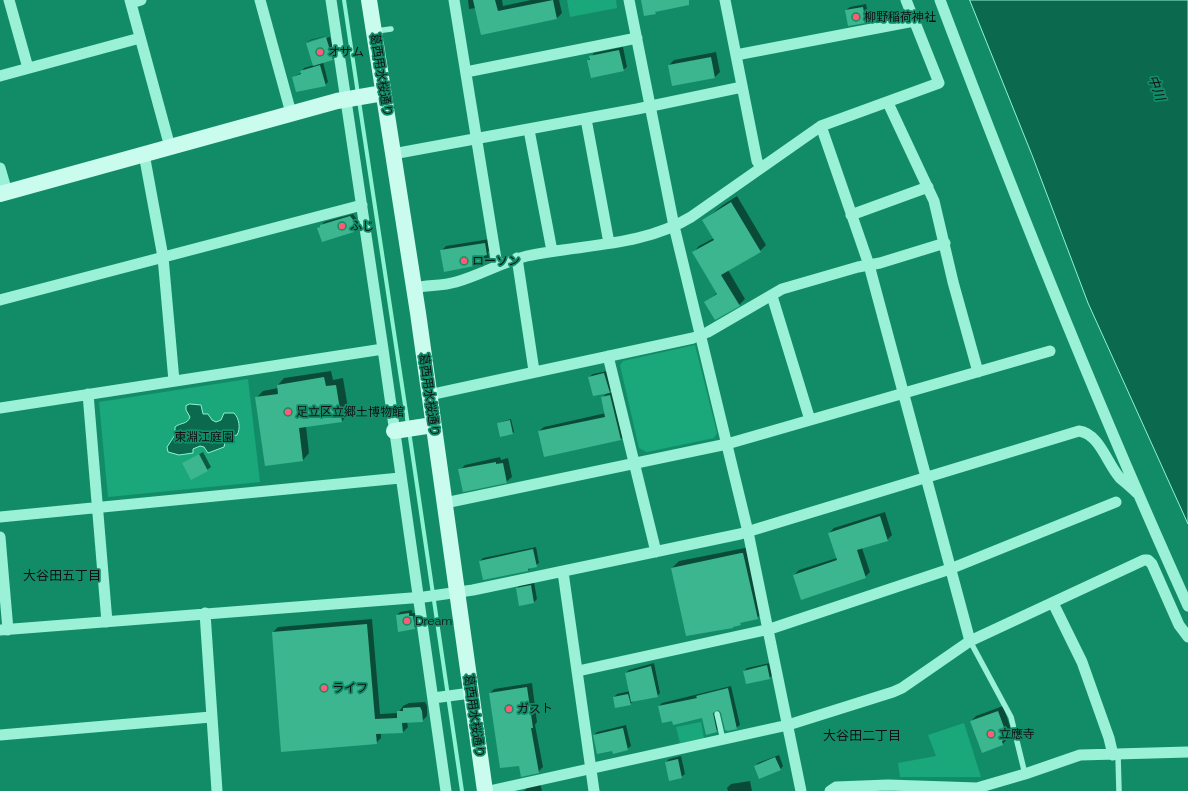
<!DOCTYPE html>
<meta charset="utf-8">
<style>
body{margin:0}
canvas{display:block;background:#128c67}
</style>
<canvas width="1188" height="791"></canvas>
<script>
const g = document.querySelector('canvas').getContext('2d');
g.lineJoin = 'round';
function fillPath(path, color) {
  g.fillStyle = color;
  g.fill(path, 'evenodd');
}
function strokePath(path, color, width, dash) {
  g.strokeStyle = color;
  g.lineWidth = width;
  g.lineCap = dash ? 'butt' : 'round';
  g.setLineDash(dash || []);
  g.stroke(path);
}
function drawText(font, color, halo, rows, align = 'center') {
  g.font = font + ' Raleway,"Noto Sans JP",sans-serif';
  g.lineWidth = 3.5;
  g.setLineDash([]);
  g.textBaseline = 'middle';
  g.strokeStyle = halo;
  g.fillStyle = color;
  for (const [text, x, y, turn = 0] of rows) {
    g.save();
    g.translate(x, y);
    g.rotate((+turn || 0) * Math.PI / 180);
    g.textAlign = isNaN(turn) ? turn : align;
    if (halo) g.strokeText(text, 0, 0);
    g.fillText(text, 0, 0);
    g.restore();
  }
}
fillPath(new Path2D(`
 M567 0H616L617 8 570 17Z
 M695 345 717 433 714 438 647 452 639 448 620 365 623 361Z
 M248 379 260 482 108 497 99 402Z
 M701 722 704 738 680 743 676 727Z
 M964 723 981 777H900L898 763 936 756 928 735Z`), '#1aa779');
const water = new Path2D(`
 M970 0H1188V524L1088 303 1032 155Z
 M190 404 201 405 203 414H208L212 420 216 422 221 420 224 413H234C239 418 241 428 237 435L226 437 224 447 208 453 204 447 200 446 193 449V453L179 455 168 452 167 447 175 435V427C181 422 187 425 190 417L186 410V406Z`);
fillPath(water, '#0b694d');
strokePath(water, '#8df4d1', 1);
fillPath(new Path2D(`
 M468 0H502L503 6 531 0H559L562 13 556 19 482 34 476 8 469 9Z
 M866 4 869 19 865 22 846 10 850 7Z
 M329 35 309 41V43L330 37 335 56 332 60 323 62 328 82 325 85 293 77 301 73 304 68 314 65 307 43 310 40Z
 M623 47 627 67 623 70 588 61 594 53Z
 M716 52 720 72 715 77 673 85 669 65 674 60Z
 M737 196 766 245 760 251 728 270 745 299 739 305 706 302 717 293 693 253 699 246 714 238 704 220 723 205Z
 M353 214 356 218 359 227 357 230 322 241 319 228 324 222Z
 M490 239 491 249 488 252 489 258 483 263 444 270 441 251 446 246Z
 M331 371 333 380 343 378 349 414 342 421 306 426 309 453 303 460 256 398 263 391 278 388V385L284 378Z
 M607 371 612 389 608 393 615 391 626 435 621 439 545 456 539 431 544 427 606 413 602 398 608 392 589 377 593 374Z
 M511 419 514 432 512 434 498 423Z
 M203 452 211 467 207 470 184 463Z
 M500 457 501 460 508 458 512 477 506 482 460 470 465 465Z
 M885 512 892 535 887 540 862 548 870 572 865 577 794 575 799 570 837 558 829 533 834 528Z
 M536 547 539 563 528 570 480 561 483 558Z
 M750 547 764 611 757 618 743 621 733 627 672 568 679 561Z
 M534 582 537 599 534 602 517 588 520 585Z
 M412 610V613H416L418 625 414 628 397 615 400 612Z
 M372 619 380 714 398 713 403 706 409 703 425 702 427 706V716L422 721 407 722 408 727 403 732 381 733V738L376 743 273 632 278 627Z
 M654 663 660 693 657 696 634 701 630 704 614 697 617 694 630 691 626 673 629 670Z
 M770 663 773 675 769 678 744 671 747 668Z
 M532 683 537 722 535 725 543 767 538 772 520 765 490 693 494 689Z
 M731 686 740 725 736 728 717 709 716 711 719 728 716 731 703 717 673 720 659 706 662 703Z
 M1003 706 1012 732 1003 744 971 721 976 716Z
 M626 725 631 746 627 749 613 750 594 735 597 732Z
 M779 755 783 766 780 770 755 766 758 763Z
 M681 756 685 774 681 777 666 762 669 759Z
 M750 781 752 791H728L727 788 731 784Z
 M540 783 542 791H524L530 785Z`), '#0007');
strokePath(new Path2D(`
 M344 0 358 94
 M359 101 408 425
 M409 431 462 791`), '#8df4d1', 4);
fillPath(new Path2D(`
 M473 0H495L498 11 553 0 557 19 481 35Z
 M641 0H689V5L655 12 656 14 644 16Z
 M863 7 866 23 848 26 845 10Z
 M326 37 333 60 313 66 306 43Z
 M619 50 624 71 591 78 587 60H590L589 56Z
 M711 57 715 78 672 86 668 65Z
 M320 65 326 86 296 92 292 77 301 74 300 71Z
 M731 202 761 252 721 275 740 306 715 320 704 302 717 294 692 252 714 240 702 220Z
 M350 216 354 221 357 231 322 242 317 228 320 227V225Z
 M485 243 487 255 483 256 484 264 444 272 440 250Z
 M604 373 610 393 593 396 588 377Z
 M324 377 326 386 336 385 342 422 299 428 303 461 265 466 255 397 278 394 277 385Z
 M610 395 621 440 544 457 538 431 605 417 601 397Z
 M510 420 513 434 500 437 497 423Z
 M199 454 208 471 191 480 182 463Z
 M496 462V464L503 463 507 483 463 492 458 469Z
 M880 516 888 541 857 550 866 578 801 600 793 575 837 560 828 533Z
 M533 549 537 567 528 569V571L483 580 479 561Z
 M741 553H743L758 619 740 623 741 625 733 627V628L686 636 671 568Z
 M531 585 534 603 519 606 516 588Z
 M409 613V616H413L415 629 398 632 396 615Z
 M367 624 375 719 397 718V711H403V708L420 707 422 711 423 722 402 723 403 733 376 734 377 744 281 752 272 632Z
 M767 665 770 679 746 684 743 671Z
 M651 666 658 697 631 702 625 673Z
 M527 687 533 728H531L539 773 521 777 519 766 500 768 489 693Z
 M728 688 737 729 728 731 725 730 721 713 718 710 713 713 717 732 706 735 702 718 673 725 672 721 662 723 658 706 697 698 696 696Z
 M628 694 631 705 615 708 613 697Z
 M998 711 1008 738 1002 741 1003 745 982 753 970 721Z
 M623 728 628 750 613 754 612 751 597 754 593 735Z
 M775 757 781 770 759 779 754 766Z
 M678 759 682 778 669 781 665 762Z`), '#3bb68e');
strokePath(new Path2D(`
 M376 31 391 29
 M970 641 1011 717 1025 774
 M717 714 723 740
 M1118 755 1119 791`), '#9bf1d5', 5.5);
strokePath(new Path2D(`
 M9 0 28 68
 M130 0 170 147
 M260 0 291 113
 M331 0 383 349 446 791
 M454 0 497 265
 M629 0 674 226 748 532 801 791
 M725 0 757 161 761 167
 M940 0C1017 204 1098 407 1188 606
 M131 3 141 0
 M736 55 914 21
 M466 72 637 38
 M0 76 140 38
 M888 103 934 201 953 282 978 372
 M586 119 609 243
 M821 126 869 265 970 641
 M529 130 552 251
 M144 154 163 257 174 381
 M393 154 637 109 742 87
 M0 168 7 192
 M851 215 928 187
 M517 258 534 371
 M414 288C428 285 442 286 456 282 481 275 502 262 527 256 582 244 642 247 691 217L821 126 939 83 906 0
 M772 296 810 420
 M0 300 362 205
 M608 356 656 552
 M88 394 107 622
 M429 395 693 338 708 332 782 289 858 267 880 263 945 243
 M0 408 383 349
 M445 503 727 444 1050 351
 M0 517 400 478
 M0 537 8 630
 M563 572 594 791
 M1053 603 1082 662 1109 738 1113 755
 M205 613 217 791
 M0 630 424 597 473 590 740 534 1079 431C1100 434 1107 464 1120 478 1126 483 1132 488 1137 493
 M578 671 770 629 950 569 1116 502
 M433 698 471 693
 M0 735 211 717
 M489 791 788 725 893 692 902 688 970 641 1144 560H1148L1152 564 1179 625 1188 637
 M830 791 836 787 888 785 977 788 1025 774 1080 755 1188 752`), '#9bf1d5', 11);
strokePath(new Path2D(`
 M369 0 418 313 485 791
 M0 194 337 101 383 93
 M394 431 433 425`), '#c9fcec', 16);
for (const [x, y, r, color] of [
 [856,17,4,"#ff5b75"],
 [320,52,4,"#ff5b75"],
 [342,226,4,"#ff5b75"],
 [464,261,4,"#ff5b75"],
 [288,412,4,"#ff5b75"],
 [407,621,4,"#ff5b75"],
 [324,688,4,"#ff5b75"],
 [509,709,4,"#ff5b75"],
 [991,734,4,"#ff5b75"]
]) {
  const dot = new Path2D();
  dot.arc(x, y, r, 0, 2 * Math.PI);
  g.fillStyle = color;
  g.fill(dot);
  strokePath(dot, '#128c67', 1.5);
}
drawText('12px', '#111', '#128c67', [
 ["柳野稲荷神社",864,17],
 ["オサム",328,52],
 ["ふじ",350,226],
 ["ローソン",472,261],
 ["足立区立郷土博物館",296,412],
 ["Dream",415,621],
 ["ライフ",332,688],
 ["ガスト",517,709],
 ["立應寺",999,734]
], 'left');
drawText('12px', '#111', '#128c67', [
 ["葛西用水桜通り",381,75,81],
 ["葛西用水桜通り",429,395,82],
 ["葛西用水桜通り",474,716,82]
]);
drawText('12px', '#111', '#128c67', [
 ["東淵江庭園",204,437]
]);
drawText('italic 13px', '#111', '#128c67', [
 ["中川",1156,88,70]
]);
drawText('13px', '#111', '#128c67', [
 ["大谷田五丁目",62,576],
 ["大谷田二丁目",862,736]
]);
</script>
